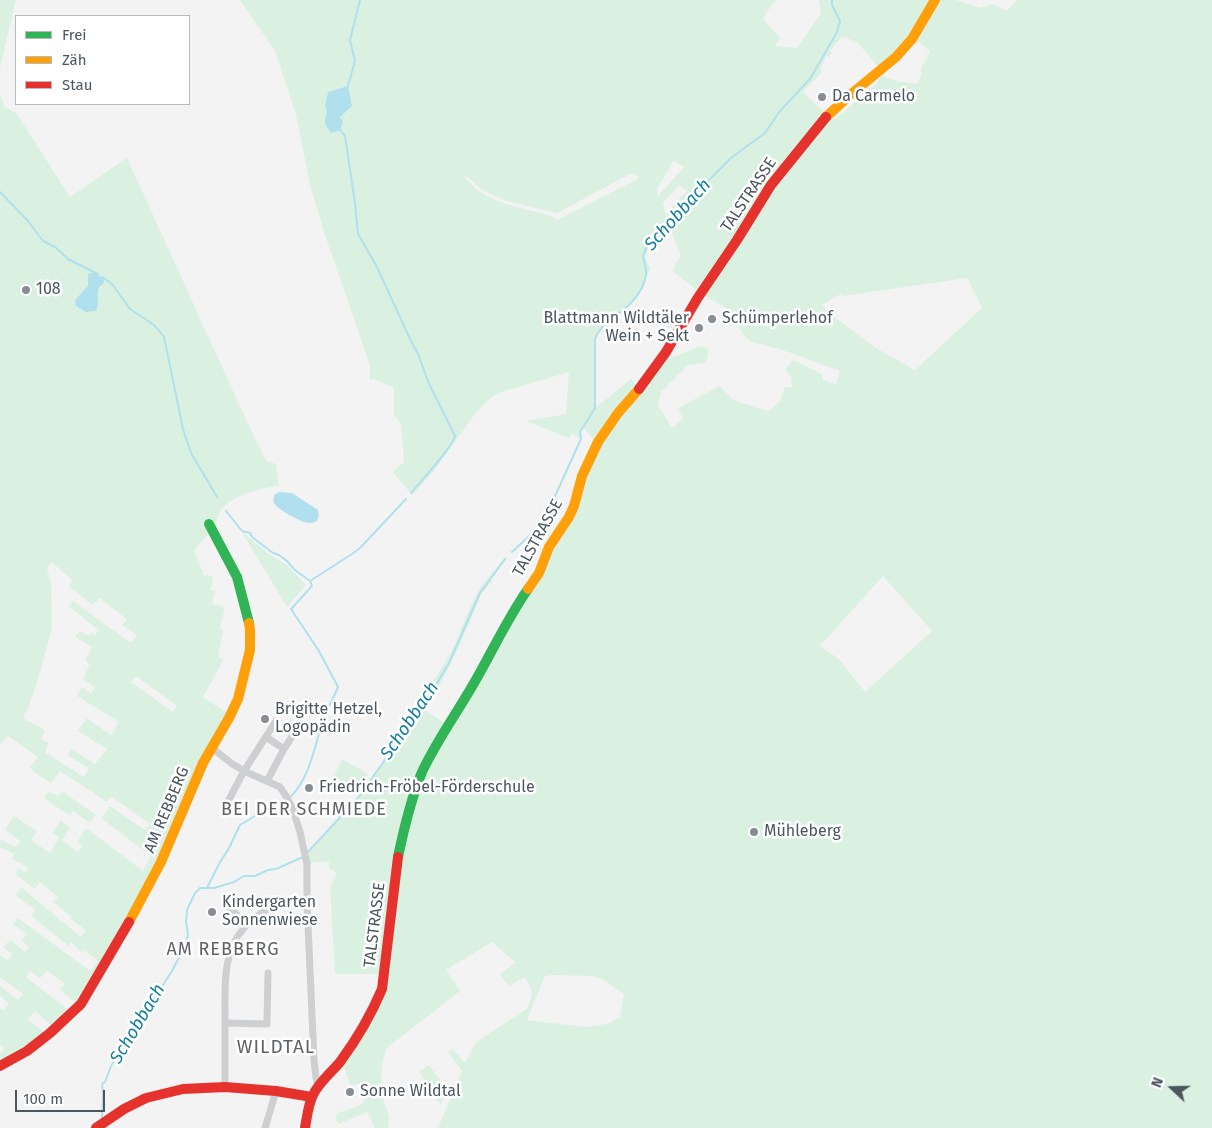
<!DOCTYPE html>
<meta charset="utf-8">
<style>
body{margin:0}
#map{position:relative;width:1212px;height:1128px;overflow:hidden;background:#f4f3f3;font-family:"Fira Sans",sans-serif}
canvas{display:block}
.legend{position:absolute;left:15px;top:15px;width:175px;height:90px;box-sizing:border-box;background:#fff;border:1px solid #b7bbbf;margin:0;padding:6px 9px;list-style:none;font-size:15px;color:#4b565f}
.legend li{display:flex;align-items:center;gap:10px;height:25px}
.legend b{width:25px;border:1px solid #b7bbbf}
.north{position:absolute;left:1147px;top:1063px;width:50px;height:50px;-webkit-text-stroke:4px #fff;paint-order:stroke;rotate:291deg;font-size:14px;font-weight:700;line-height:20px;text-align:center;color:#4b565f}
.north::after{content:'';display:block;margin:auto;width:18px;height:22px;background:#4b565f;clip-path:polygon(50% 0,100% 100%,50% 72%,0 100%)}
.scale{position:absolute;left:15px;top:1090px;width:90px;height:22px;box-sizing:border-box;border:2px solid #4b565f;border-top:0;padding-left:6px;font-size:15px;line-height:18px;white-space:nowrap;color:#4b565f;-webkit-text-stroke:4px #fff;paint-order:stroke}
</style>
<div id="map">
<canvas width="1212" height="1128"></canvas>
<ul class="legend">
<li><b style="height:6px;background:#30b455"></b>Frei</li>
<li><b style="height:6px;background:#ff9f0a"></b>Zäh</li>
<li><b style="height:6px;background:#e5322d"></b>Stau</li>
</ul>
<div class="north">N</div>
<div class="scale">100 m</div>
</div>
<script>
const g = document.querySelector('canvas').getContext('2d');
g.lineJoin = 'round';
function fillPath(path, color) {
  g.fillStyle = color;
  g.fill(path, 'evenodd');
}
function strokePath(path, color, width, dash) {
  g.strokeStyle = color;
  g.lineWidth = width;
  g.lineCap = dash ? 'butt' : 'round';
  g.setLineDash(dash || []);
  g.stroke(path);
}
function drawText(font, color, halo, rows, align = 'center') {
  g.font = font + ' "Fira Sans",sans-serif';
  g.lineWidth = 5;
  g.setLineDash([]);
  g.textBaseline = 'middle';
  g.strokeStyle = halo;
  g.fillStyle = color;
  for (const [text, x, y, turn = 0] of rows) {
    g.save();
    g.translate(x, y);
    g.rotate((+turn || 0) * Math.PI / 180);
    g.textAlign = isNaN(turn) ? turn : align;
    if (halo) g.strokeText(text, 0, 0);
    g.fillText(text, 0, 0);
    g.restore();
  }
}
fillPath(new Path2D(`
 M0 0H16L0 68Z
 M240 0H777L773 3 763 19 780 38 775 46 797 48 821 13 819 0H932L910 36 879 68 858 43 842 36 830 51 832 53 829 57 826 56 820 70 822 72 803 92 825 113 828 120 836 118 878 83 880 78 879 75 897 81 917 84 922 73 920 70 930 51 914 39 938 0H956L981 8 992 4 1007 11 1017 0H1212V1128H438L462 1071 448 1052 453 1049 465 1063 476 1042 528 1008C533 992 533 991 525 977L509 986 500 975 515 962 492 942 446 970 460 991 388 1047C380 1060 380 1086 384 1101 385 1106 388 1111 389 1116 390 1120 388 1124 388 1128H375L367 1112 339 1124 336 1120V1116L338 1113 361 1105 364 1102 362 1086 358 1084 350 1085 343 1064 363 1036 382 974H335L330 888 337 873 329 869V861L310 863 308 852 358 798 385 759 383 756C405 724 428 692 447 659 460 638 465 613 478 592 485 579 497 568 506 556L508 558 491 579 492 581 481 595 458 649 426 711 445 723 556 539 595 441 583 427 580 432 581 439 572 433 569 438 526 421 566 414 569 372 505 391 493 396 478 410 433 472 412 495 393 472 404 462 401 423 394 415V388L373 379 370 380V366L324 232 310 185 296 115 275 51ZM674 161 684 167 658 196 657 189 671 165ZM632 173 640 178 557 220C549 214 538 212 528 210 504 204 479 197 464 176L467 177 481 189 506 201 557 213ZM679 185 687 191 673 205 666 216 663 203ZM670 229 681 255 672 271 703 295 726 308 744 336 752 342 783 350 840 371 836 384 823 380 822 374 793 360 785 369 791 377 792 387H785C782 399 779 404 768 411L733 400 720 386 678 408 683 418 679 422 672 428 658 405 661 392 688 365 706 363 709 349 701 346 670 358 659 368 636 385 631 379 595 408V339L599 330 633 301 640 291 650 269 645 257 651 243ZM967 278 982 308 915 370 874 347 832 315 822 305 841 294 843 296ZM883 576 932 631 865 692 839 659 820 646ZM551 975 592 976 604 980 624 994 620 1017 607 1024 585 1027 527 1020 545 976Z
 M0 94 4 106 17 114 70 197 127 158 250 428 266 461 276 464 279 485C256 491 218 495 216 526 216 529 217 534 217 538L211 531 194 550 204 575 213 576 211 590 215 591 212 604 225 607 220 628 223 630 218 657 223 659 220 666 203 697 230 715 159 860 77 1004 60 990 65 984 47 971 40 978 30 971 26 977 70 1011 52 1026 35 1011 28 1019 44 1032 31 1043 3 1060 0 1057V1053L4 1048 0 1045V1008L3 1010 9 1004 0 996V986L18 1000 23 994 0 977V955L7 960 12 954 3 947 10 940 25 952 29 947 22 941 26 934 13 924 18 918 90 971 98 961 84 950 82 953 71 942 68 946 31 915 35 910 15 895 21 887 81 937 86 930 70 919 72 917 53 902 58 897 40 882 35 889 15 874 18 868 25 872 29 868 12 859 14 854 0 847V839L16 847 20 841 5 830 14 816 37 831 31 840 50 853 59 837 52 833 61 820 70 828 62 840 78 852 82 845 77 842 86 828 143 871 151 856 101 818 110 806 145 830 150 824 112 797 107 802 60 771 51 783 34 772 30 767 38 757 8 736 0 744ZM52 562 72 580 69 587 93 605 99 598 127 619 122 625 137 635 131 643 73 601 69 606 98 630 95 635 91 632 89 636 80 631 75 637 92 647 85 660 90 664 83 679 95 687 91 693 82 687 77 696 119 722 111 735 87 718 78 731 107 749 95 764 71 749 67 755 89 768 84 777 45 752 49 743 41 739 45 730 23 718 29 706 37 683 52 628 51 583 47 568ZM136 676 177 706 173 712 131 682Z
 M241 531 269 554 288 566 306 585 287 607Z
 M342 759 368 774 357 790 334 776Z
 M49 791 58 796 62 791 96 815 90 823 73 811 70 816 44 798Z
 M429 1065 447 1090 444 1092 445 1095 441 1105 427 1089 424 1092 422 1089 427 1085 419 1072Z`), '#daf1e2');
fillPath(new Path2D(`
 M348 86 352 106 340 117 343 122 340 130 331 133C325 124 323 123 327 112L325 106 328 92Z
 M91 273H96L104 279C104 283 103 285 99 287 96 295 100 304 96 311L86 312 76 306 75 300 88 286V274Z
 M279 492 292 493 318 510 319 515 317 521C314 522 312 523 309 523 302 523 277 509 274 503 273 499 274 498 274 495Z`), '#b0e0ed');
strokePath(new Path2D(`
 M348 86 355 61 350 40 360 0
 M340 130 345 136 355 203 358 234 376 265 411 341 418 354 429 384 455 436C453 447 420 482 411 493
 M0 192 28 221 43 241 55 247 68 259 98 274
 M102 277 112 284 130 309 154 325C158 330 161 332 164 337L183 429 191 453 217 497
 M226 511 242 531 250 533 252 537 273 553 279 555 287 561 295 570 310 581
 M512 552 549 517 555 496 581 439 580 432 595 408V339C599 328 605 325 613 318 628 307 643 294 646 275 647 269 644 262 643 256L647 245 679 220 700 189 731 158 765 133 780 111 810 79 837 32 840 21 832 5V0
 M291 796C309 779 315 746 322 723 326 711 333 699 338 687L319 651 291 609 312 586 310 581 352 554 360 548 406 499
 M306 854 358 798 429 697 449 663 480 593 505 559
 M207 888 219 864 229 848 240 825 275 804 285 800
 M102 1119 103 1094 102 1084 105 1082 111 1066 172 971 185 946 188 934 186 922 187 910 195 893 200 888H214L234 882 244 876H255L268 870 276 869 303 857`), '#b0e0ed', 2);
strokePath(new Path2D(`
 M266 737 284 749
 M212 748 231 763 244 771 280 787 286 796 292 807 300 832 307 864V903L314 1060 316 1078 318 1085
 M267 781 284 749 298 727
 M224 809 244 771 276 721
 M225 903 247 925
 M225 1023 267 1024 268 973
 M225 1087C225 1063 225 1039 225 1014 225 997 224 978 228 961 232 936 253 913 277 906 287 903 297 903 307 903
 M265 1128 276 1091`), '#cdcfd1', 7);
strokePath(new Path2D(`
 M209 524 237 577 249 623
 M398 857C404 828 411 799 422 772 437 740 457 713 474 683 492 652 507 619 528 589`), '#30b455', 10);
strokePath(new Path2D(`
 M826 117 850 95 896 57 912 39 935 0
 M528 589 539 573 549 547 569 517 574 506 582 476 598 442 618 413 639 389
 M129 922 161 862 203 763 229 718 238 699 250 650V630L249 623`), '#ff9f0a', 10);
strokePath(new Path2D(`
 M639 389 666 352 697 299 737 240 771 185 826 117
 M0 1066 27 1051 50 1033 81 1004 129 922
 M96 1128 124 1109 146 1098 183 1089 225 1087 276 1091 306 1096 311 1098
 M305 1128C307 1117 308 1105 313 1095 319 1082 331 1073 340 1062 357 1039 371 1015 382 989L398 857`), '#e5322d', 10);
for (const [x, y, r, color] of [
 [822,97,5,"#868d93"],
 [26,290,5,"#868d93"],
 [712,319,5,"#868d93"],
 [699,328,5,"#868d93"],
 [265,719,5,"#868d93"],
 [309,788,5,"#868d93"],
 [754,832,5,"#868d93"],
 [212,912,5,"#868d93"],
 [350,1092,5,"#868d93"]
]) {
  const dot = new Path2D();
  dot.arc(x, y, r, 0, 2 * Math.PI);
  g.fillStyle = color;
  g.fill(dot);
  strokePath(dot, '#fff', 2);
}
drawText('16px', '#4b565f', '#fff', [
 ["Da Carmelo",832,97],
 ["108",36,290],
 ["Blattmann Wildtäler",689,319,"right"],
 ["Wein + Sekt",689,337,"right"],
 ["Schümperlehof",722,319],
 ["Brigitte Hetzel,",275,710],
 ["Logopädin",275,728],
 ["Friedrich-Fröbel-Förderschule",319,788],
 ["Mühleberg",764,832],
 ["Kindergarten",222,903],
 ["Sonnenwiese",222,921],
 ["Sonne Wildtal",360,1092]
], 'left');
drawText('16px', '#4b565f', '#fff', [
 ["TALSTRASSE",749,195,-56],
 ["TALSTRASSE",538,538,-61],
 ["AM REBBERG",167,810,-67],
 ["TALSTRASSE",375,925,-83]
]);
drawText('italic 18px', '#127f9c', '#fff', [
 ["Schobbach",678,215,-48],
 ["Schobbach",410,721,-56],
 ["Schobbach",138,1024,-59]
]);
g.letterSpacing = '1px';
drawText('18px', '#5f6367', '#fff', [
 ["BEI DER SCHMIEDE",304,810],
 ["AM REBBERG",223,950]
]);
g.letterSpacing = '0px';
g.letterSpacing = '1px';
drawText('19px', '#5f6367', '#fff', [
 ["WILDTAL",276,1048]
]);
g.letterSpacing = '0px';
</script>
